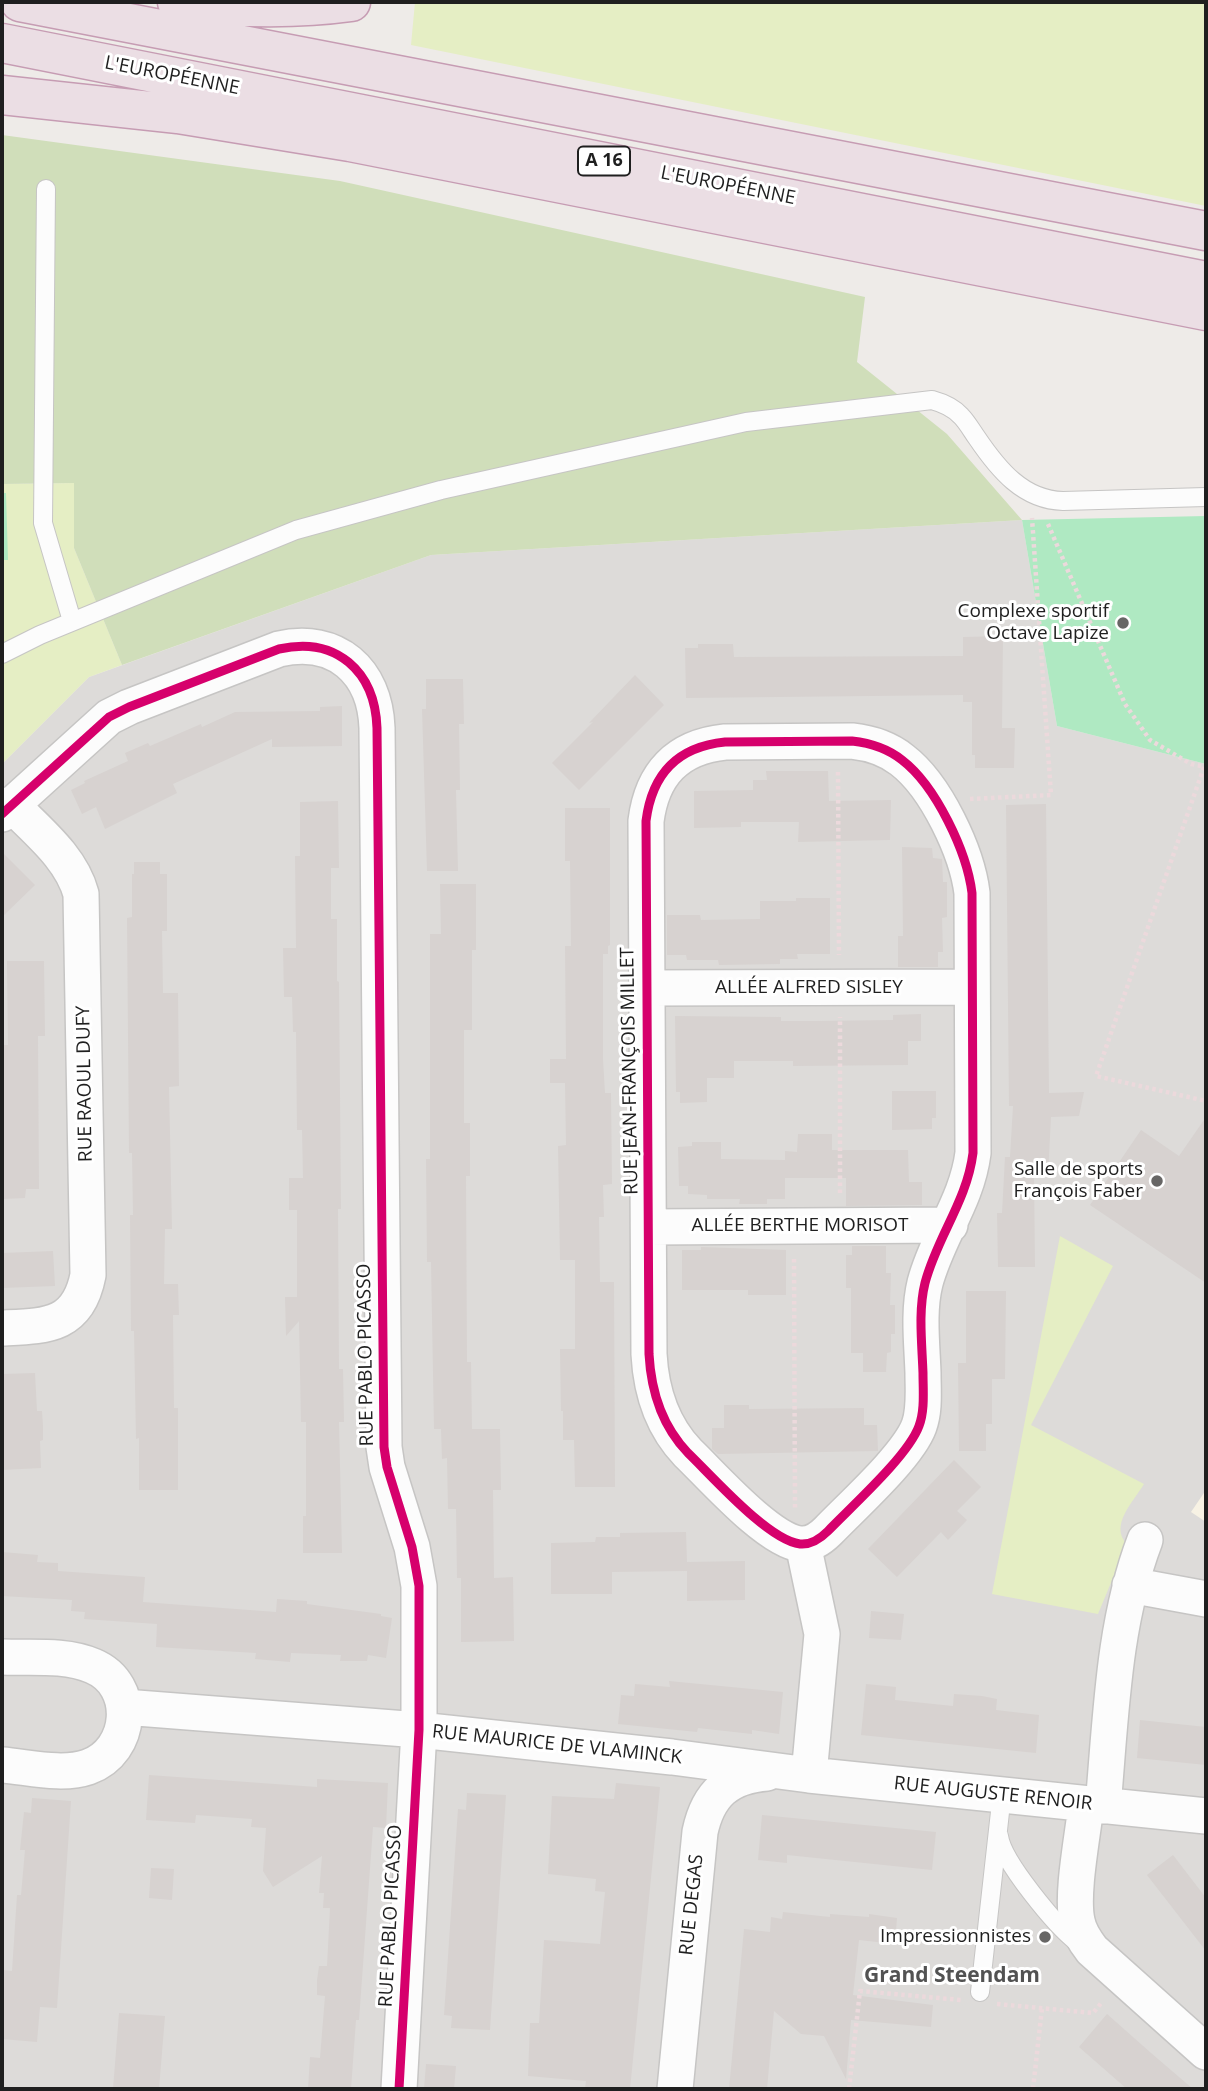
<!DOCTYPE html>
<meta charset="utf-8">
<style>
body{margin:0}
#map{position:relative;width:1208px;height:2091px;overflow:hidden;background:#eeebe8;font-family:"Open Sans",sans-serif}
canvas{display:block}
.frame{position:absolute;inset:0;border:4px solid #1f1f1f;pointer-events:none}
</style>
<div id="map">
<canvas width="1208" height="2091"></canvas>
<div class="frame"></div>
</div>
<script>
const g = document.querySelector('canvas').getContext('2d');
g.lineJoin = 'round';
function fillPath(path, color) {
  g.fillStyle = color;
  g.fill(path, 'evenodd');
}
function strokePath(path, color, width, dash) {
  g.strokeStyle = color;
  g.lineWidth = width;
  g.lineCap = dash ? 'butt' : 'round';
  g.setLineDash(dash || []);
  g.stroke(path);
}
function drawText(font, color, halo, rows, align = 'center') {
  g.font = font + ' "Open Sans",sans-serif';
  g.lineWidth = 6;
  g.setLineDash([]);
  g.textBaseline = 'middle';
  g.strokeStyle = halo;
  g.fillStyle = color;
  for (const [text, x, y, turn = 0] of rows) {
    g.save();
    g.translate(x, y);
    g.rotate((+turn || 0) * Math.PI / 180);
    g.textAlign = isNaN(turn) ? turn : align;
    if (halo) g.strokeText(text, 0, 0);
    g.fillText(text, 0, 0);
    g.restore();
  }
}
fillPath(new Path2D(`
 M1022 520 1057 726 1206 764V2089H2V764L89 677 431 555Z`), '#dddbd9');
fillPath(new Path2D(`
 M1206 1490V1522L1191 1512Z`), '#f7f2e4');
fillPath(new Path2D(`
 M415 2H1206V206L411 45Z
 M74 483V548L122 665 89 677 2 764V484Z
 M1060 1236 1113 1266 1031 1425 1144 1484C1133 1502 1109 1526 1127 1544L1098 1614 992 1594Z`), '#e5eec4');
fillPath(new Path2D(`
 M2 135 340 181 865 297 857 362 947 434 1022 520 431 555 122 665 74 548V483L2 484Z`), '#d0deba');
fillPath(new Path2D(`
 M2 493H6L8 560H2Z
 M1206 516V764L1057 726 1022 520Z`), '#afe9c2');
fillPath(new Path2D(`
 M1003 636 1002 728H1015L1014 768H975V755H972V702H963V695L686 698 685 648H698V644H733L734 657 963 656V637Z
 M635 675 664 705 579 790 552 763 593 722 589 723Z
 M426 679H463L464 724H459L460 790H456L458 871H427L422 709H426Z
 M342 706V746L272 747V739L173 784 177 793 105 829 96 807 82 814 71 790 85 783 84 781 128 761 125 753 148 743 150 746 201 724 202 727 235 712 320 711V707Z
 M766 771H828L829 801 891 800 890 840 798 842 799 822H741V827L694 828V791L753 790V780H767Z
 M338 801 339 868H331V919H337V981L339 982 341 1209H338L339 1369H343L344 1422H339L342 1553H303V1516H306V1422H301L299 1321 286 1336 285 1297H297V1210H289V1178H303L302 1130H297L296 1032H293L292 997H284L283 948H296L295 856H300V802Z
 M1046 804 1049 1093 1084 1092 1079 1116 1051 1117 1048 1175 1034 1174 1035 1267H998L997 1213H1002L1005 1157H1010L1013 1106H1009L1006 805Z
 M565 808H610V945L608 946V954H603V1059L605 1093H611L612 1184 603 1185 604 1217H599L600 1282H614L615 1487H575L574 1440H563V1411H561L560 1349H575V1260H560L558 1146 566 1145 565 1083H550V1059H566L565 946H571L570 861H565Z
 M902 847 932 848 933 858 942 859 943 882H947V917L942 918 943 952H938V967H898V936H903Z
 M2 852 35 885 2 917Z
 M134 862H160V874H167V931H162L163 993H178L179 1086 169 1087 172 1229H165L164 1284H178L179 1315H173L174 1408H178V1490H139V1438L136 1439 134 1331H131L130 1215H133L132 1153H129L127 918 132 917V874H134Z
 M440 884H476V950H472V1030H464V1123H470V1176H466L467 1362H471L472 1429H500L501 1490H493L494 1578 513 1577 514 1641 461 1642V1578H457L456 1509H448L447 1458 442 1459 441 1429H434L431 1262H427L426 1159H430V934H441Z
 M796 898H830V954H797L798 959H780V964L719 965 718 960H687L686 955H667V915H700L701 920 760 919V901H796Z
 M7 961H44L45 1036H38L39 1189H26L25 1198 2 1199V1045H8Z
 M921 1014V1041H908V1065L793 1066V1061H734V1078H707V1102L680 1103V1092H676L675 1016 781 1017V1021H817L893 1020V1015Z
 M892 1091H936V1118H932V1129L892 1130Z
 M1206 1117V1283L1090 1205 1141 1130 1179 1156Z
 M798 1134H832V1150H908L909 1182H922V1205L846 1206V1178H785V1199H767V1204H739L740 1199H707V1195L688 1194V1186H679L678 1147 692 1146V1142H721V1159L785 1160V1151L797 1152Z
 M852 1246H886V1273H891L890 1305H895V1334H891V1352L887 1353 886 1372H863V1353H851V1288H846V1255H852Z
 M701 1247 786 1250V1295H748V1290H682V1250H701Z
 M53 1251 55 1286 2 1288V1253Z
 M966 1291H1006L1005 1379H992V1424H986V1451H959L958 1363H966Z
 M35 1373 37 1411H42L43 1426V1440L40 1441 41 1468 2 1470V1374Z
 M724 1405H749V1409L864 1408V1425H877L878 1451 718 1454 712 1449V1428H724Z
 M954 1460 981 1487 957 1511 967 1520 948 1540 941 1532 897 1577 868 1549Z
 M686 1532 687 1562 745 1561V1600L687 1601V1571L612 1572V1594H551V1543L595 1542 596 1537H620V1533Z
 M2 1552 38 1555 37 1562 58 1563V1571L145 1577 143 1602 276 1612 277 1599 307 1601V1604L381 1614V1616L392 1618 386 1658 368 1655 367 1661H340L341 1655 291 1653 290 1662 255 1659 256 1653 156 1647 157 1624 84 1619 85 1612 71 1611 72 1600 2 1596Z
 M871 1611 904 1614 901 1640 869 1638Z
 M669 1681 783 1692 779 1734 752 1730V1734L698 1728 697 1732 618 1724 621 1695 634 1696 635 1684 670 1687Z
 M866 1684 896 1687 895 1700 953 1706 954 1694 982 1696 997 1699 996 1710 1039 1715 1036 1753 861 1735Z
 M1140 1720 1206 1727V1765L1137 1758Z
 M149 1775 317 1787V1779L388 1783 386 1828 373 1827 359 2020H356L351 2089H308L310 2057 320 2058 325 1996 317 1995V1980L319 1966H327L330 1908H323L324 1893H319L322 1856 273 1887 263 1871 266 1828 251 1827 252 1819 196 1815 195 1823 146 1820Z
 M616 1783 660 1787 640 1989 630 2089H585L586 2081 528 2076 530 2023H539L544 1940 600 1944 605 1892 595 1891 596 1879 548 1874 552 1796 614 1799Z
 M467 1793 506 1795 490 2030 451 2028 452 2016 444 2015 458 1809 466 1810Z
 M32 1798 71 1801 57 2008 40 2007 37 2042 2 2039 3 1970 12 1971 17 1895H21L25 1850H20L24 1812 31 1813Z
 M762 1815 936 1832 932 1870 787 1855V1863L758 1860Z
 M1173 1855 1206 1898V1951L1147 1875Z
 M151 1868 174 1869 172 1900 149 1898Z
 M783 1912 830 1917V1914L869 1917V1914L897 1918 895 1944 859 1940 853 1995 933 2005 931 2027 851 2020 846 2079 824 2036 801 2034 774 2011 767 2089H729L744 1929 770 1932 771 1917 782 1919Z
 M119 2013 165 2016 159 2089H113Z
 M1107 2014 1151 2053 1193 2089H1127L1079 2047Z
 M426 2064 456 2066 454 2089H424Z`), '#d7d2d0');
const service = new Path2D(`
 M46 189 43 523 72 621
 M2 654 40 635 296 530 441 490 746 422 932 400C943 403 953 407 961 416 967 422 972 431 977 438 998 469 1023 500 1063 501L1206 497
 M999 1836C1002 1861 1056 1926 1077 1942
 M980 1992 1002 1794`);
const minor = new Path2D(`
 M852 741C870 743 887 748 902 760 936 786 967 852 972 893L973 1153C967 1201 937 1237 925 1283 918 1311 922 1344 923 1373 923 1391 925 1410 919 1426 908 1456 852 1506 828 1531 821 1538 811 1545 800 1544 768 1540 712 1476 688 1453 662 1426 651 1391 649 1354L646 821C652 774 677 747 725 742Z
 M2 814 109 717 129 707 279 649C336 636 375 671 377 728L384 1447 387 1467 412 1547 419 1586V1730L399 2089
 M647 988 972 987
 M650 1227 950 1225
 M2 1328C46 1326 78 1327 88 1275L81 894C71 857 37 831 11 804
 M803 1544 822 1634 809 1775
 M1130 1585 1206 1599
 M2 1657C30 1658 66 1654 93 1666 138 1685 133 1751 88 1767 62 1776 28 1767 2 1765
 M124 1707 419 1730 672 1757 809 1775 1206 1816
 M1086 1805C1083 1835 1071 1893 1077 1921 1079 1932 1085 1941 1092 1950L1206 2052
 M1103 1806C1111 1717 1113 1624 1145 1540
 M675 2089 700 1832C708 1794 728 1776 767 1773`);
const motorway = new Path2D(`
 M20 2 1206 231
 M177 2C235 8 293 10 351 2
 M2 43 1206 281
 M2 95 178 114 350 142 1206 311`);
strokePath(service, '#c6c5c4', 20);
strokePath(minor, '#c6c5c4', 38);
strokePath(motorway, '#c69cb3', 41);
strokePath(new Path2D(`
 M1048 524 1125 704 1150 740 1191 764 1206 767
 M1204 767 1096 1076 1206 1101
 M838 772 839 955
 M970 799 1051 795 1032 518
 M840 1193V1017
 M794 1259 795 1509
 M997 2004 1093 2013 1102 2002
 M849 2089 860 1991 961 2000
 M1033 2089 1042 2008`), '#ecd9dc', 4.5, [3.5, 3.5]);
strokePath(service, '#fcfcfc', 18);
strokePath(minor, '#fcfcfc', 35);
strokePath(motorway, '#ebdee4', 38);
strokePath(new Path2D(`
 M852 741C870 743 887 748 902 760 936 786 967 852 972 893L973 1153C967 1201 937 1237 925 1283 918 1311 922 1344 923 1373 923 1391 925 1410 919 1426 908 1456 852 1506 828 1531 821 1538 811 1545 800 1544 768 1540 712 1476 688 1453 662 1426 651 1391 649 1354L646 821C652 774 677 747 725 742Z
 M2 814 109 717 129 707 279 649C336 636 375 671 377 728L384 1447 387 1467 412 1547 419 1586V1730L399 2089`), '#d6006c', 9);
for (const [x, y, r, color] of [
 [1123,623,7,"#676665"],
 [1157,1181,7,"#676665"],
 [1045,1937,7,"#676665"]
]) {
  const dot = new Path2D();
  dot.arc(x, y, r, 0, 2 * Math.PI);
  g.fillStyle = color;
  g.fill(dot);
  strokePath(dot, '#fff', 2.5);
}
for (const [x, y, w] of [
 [604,161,52]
]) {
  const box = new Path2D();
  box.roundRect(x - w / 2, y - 14.5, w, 29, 5);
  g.fillStyle = '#fff';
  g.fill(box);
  strokePath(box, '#1f1f1f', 2);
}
drawText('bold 18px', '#1f1f1f', null, [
 ["A 16",604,161]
]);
drawText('19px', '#1f1f1f', '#fff', [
 ["L'EUROPÉENNE",172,76,11],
 ["L'EUROPÉENNE",728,186,11],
 ["ALLÉE ALFRED SISLEY",809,988],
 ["RUE JEAN-FRANÇOIS MILLET",630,1071,-91],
 ["RUE RAOUL DUFY",85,1084,-91],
 ["ALLÉE BERTHE MORISOT",800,1226],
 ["RUE PABLO PICASSO",366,1355,-91],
 ["RUE MAURICE DE VLAMINCK",557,1745,6],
 ["RUE AUGUSTE RENOIR",993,1794,6],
 ["RUE DEGAS",692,1905,-84],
 ["RUE PABLO PICASSO",391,1916,-87]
]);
drawText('19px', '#1f1f1f', '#fff', [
 ["Complexe sportif",1109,612],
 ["Octave Lapize",1109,634],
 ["Salle de sports",1143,1170],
 ["François Faber",1143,1192],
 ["Impressionnistes",1031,1937]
], 'right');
drawText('bold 21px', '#525252', '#fff', [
 ["Grand Steendam",952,1976]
]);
</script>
